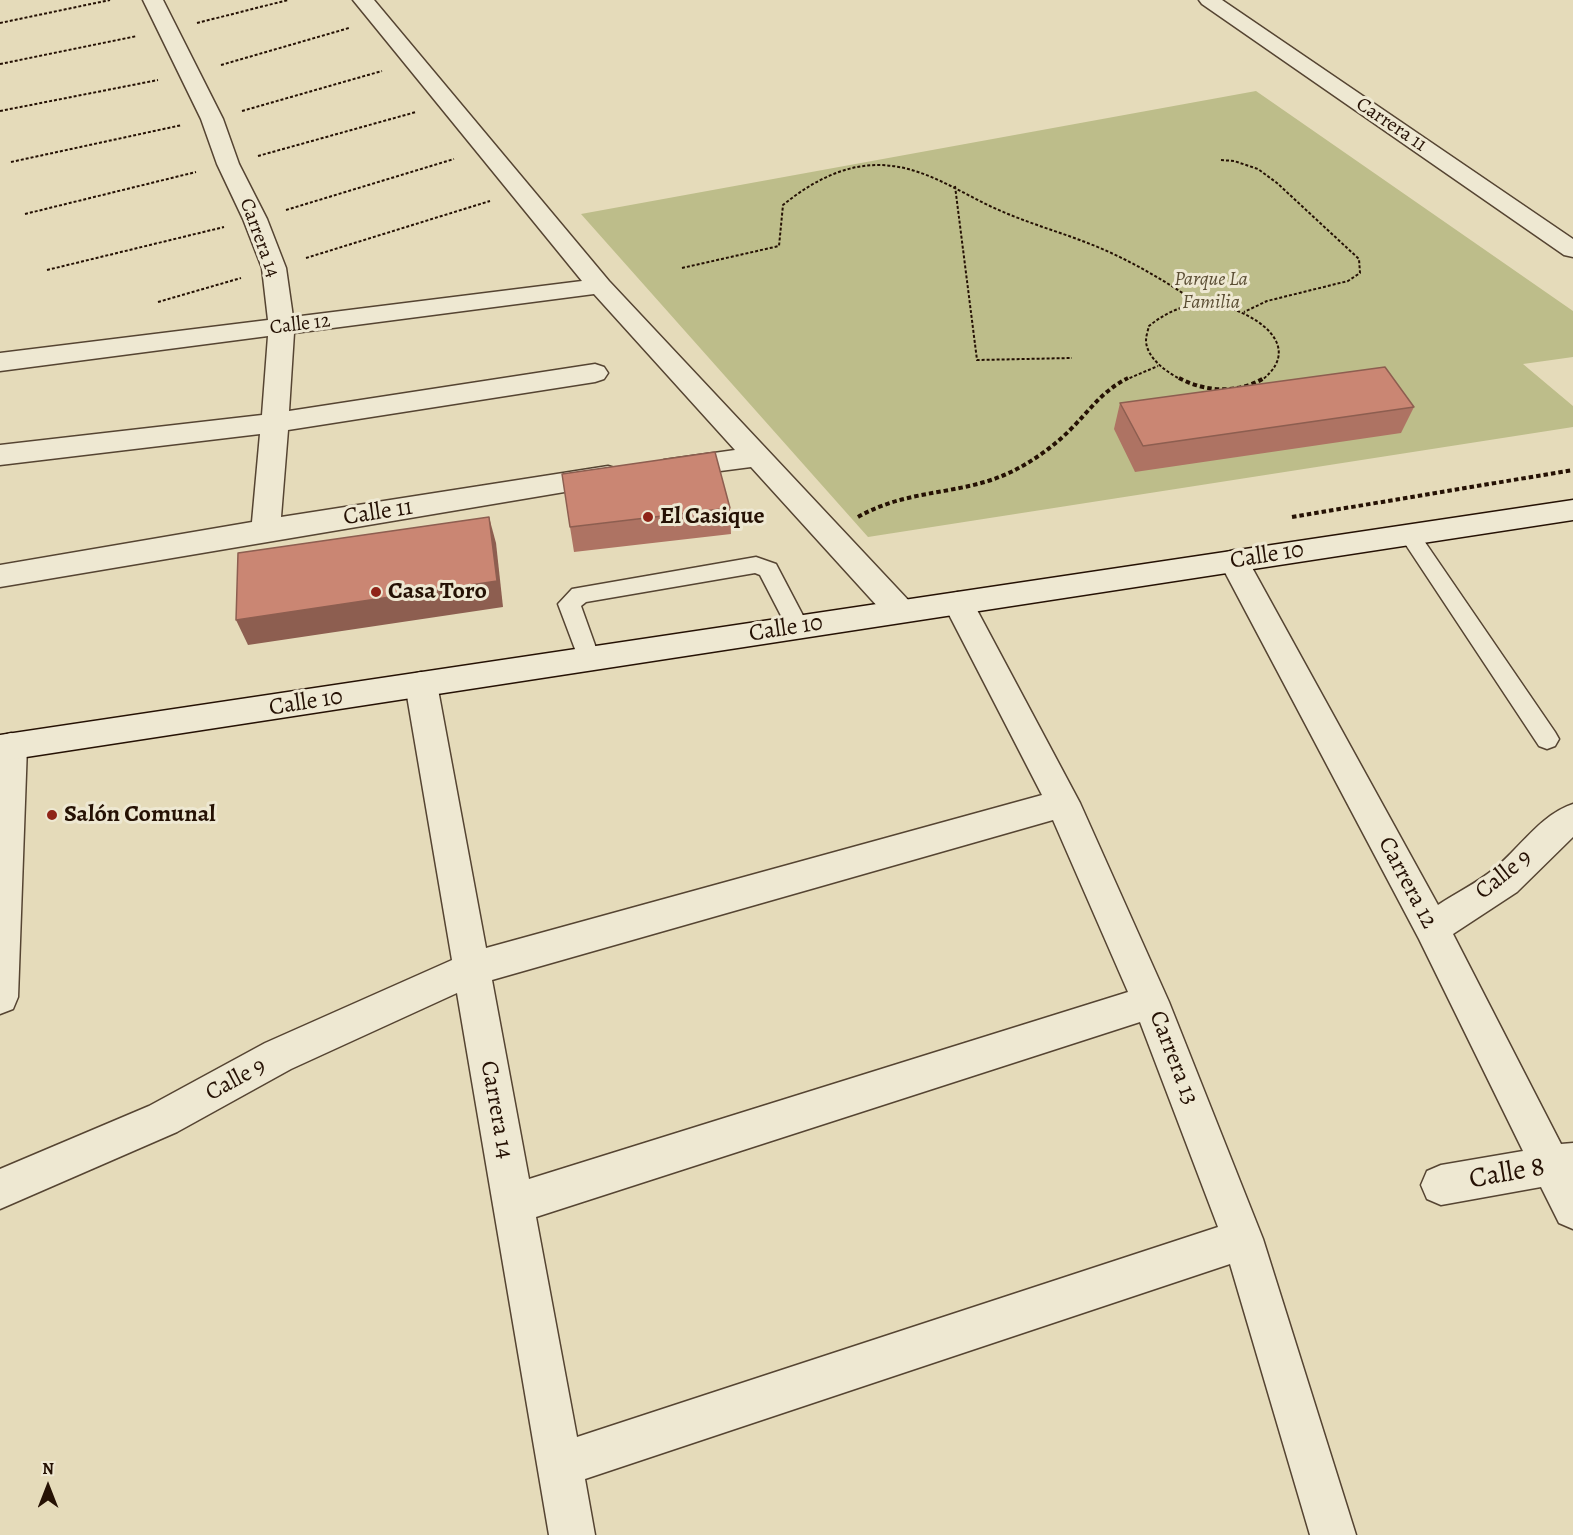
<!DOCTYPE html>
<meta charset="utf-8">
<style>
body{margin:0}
#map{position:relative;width:1573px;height:1535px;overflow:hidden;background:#e5dbba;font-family:Alegreya,serif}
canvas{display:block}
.north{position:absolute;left:18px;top:1457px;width:60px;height:60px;-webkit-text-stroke:4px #eee8d2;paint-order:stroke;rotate:0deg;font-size:16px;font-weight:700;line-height:24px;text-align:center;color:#251104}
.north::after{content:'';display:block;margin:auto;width:21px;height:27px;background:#251104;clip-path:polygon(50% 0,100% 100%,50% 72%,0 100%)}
</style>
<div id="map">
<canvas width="1573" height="1535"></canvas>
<div class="north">N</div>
</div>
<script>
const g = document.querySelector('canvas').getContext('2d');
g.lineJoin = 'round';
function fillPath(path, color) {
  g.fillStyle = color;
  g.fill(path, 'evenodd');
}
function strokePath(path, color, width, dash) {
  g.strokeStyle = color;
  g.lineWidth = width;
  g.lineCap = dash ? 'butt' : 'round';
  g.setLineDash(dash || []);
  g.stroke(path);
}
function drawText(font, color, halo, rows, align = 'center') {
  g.font = font + ' Alegreya,serif';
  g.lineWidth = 6;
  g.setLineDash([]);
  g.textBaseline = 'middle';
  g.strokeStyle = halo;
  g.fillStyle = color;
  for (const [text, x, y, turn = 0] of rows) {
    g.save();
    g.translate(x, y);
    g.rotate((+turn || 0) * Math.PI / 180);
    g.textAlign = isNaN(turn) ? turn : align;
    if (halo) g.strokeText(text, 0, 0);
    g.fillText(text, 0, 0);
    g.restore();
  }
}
fillPath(new Path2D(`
 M1256 91 1573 311V357L1523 364 1573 406V427L868 537 581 214Z`), '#bdbd8a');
const lane = new Path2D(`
 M1409 526 1416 529 1555 732 1559 739 1555 746 1547 749 1539 746 1402 539 1398 534 1402 529Z
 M756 557 776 564 809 627 806 633 798 635 790 633 760 575 755 573 586 602 581 606 600 659 597 665 589 668 581 665 558 604 572 589Z`);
const street = new Path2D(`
 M143 0H163L223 119 239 164 267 219 286 268 293 317 582 281 353 0H374L609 281 911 603 915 611 911 619 900 622 889 619 751 467 674 477 664 474 660 467 664 460 735 450 594 294 294 333 289 411 595 364 604 367 608 373 604 379 595 382 288 430 281 517 608 466 618 469 622 476 618 483 0 587V565L252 522 260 434 0 465V445L262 415 268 336 0 371V353L268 320 262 268 243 219 217 164 201 119Z
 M1199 0H1222L1573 239V257L1564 255 1202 4Z
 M1234 550 1244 553 1438 905C1456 893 1477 883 1494 869 1520 848 1540 815 1573 804V837L1517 892 1453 934 1561 1144 1573 1143V1229L1559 1223 1541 1187 1441 1205 1427 1199 1421 1185 1427 1171 1441 1165 1523 1151 1419 939 1219 561 1224 553Z
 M958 592 969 595 1080 803 1169 1002 1263 1239 1356 1535H1310L1230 1264 585 1479 595 1535H549L457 993 291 1069 177 1132 0 1209V1169L149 1106 265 1043 452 960 405 684 410 675 421 672 432 675 437 684 486 948 1042 795 943 603 947 595ZM1053 820 1128 992 529 1179 492 980ZM1140 1022 1218 1227 577 1437 536 1217Z
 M11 733 23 737 27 746 18 997 13 1009 0 1014V736Z`);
const secondary = new Path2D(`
 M1573 500V520L0 761V735Z`);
strokePath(lane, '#554432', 3);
strokePath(street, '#554432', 3);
strokePath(secondary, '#251104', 3);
strokePath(new Path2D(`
 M0 23 110 0
 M197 23 288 0
 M0 64 137 36
 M221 65 349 28
 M0 111 158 80
 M242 111 382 71
 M258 156 416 112
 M1221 160 1234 161 1258 169 1277 183 1359 259 1360 273 1348 281 1267 301 1244 312
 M11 162 182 125
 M955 186 977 360 1072 358
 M286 210 454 159
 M25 214 196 172
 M306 258 490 201
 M682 268 779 246 783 205C810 183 842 165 878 165 924 165 961 194 1001 211 1033 225 1067 234 1100 248 1135 263 1167 282 1199 304
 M47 270 224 227
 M158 302 241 278
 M1125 380 1158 366
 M1182 380C1168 373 1147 359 1146 341 1146 336 1148 330 1149 326 1164 314 1180 306 1199 304 1238 301 1312 341 1262 380`), '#251104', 2, [3, 2]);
strokePath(new Path2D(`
 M1179 378C1205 392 1238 394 1264 378
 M858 517C908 488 961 496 1011 472 1032 462 1054 446 1070 430 1090 410 1102 391 1128 378
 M1292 517 1573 470`), '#251104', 4, [4.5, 3]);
fillPath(lane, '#eee8d2');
fillPath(street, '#eee8d2');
fillPath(secondary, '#eee8d2');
fillPath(new Path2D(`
 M1120 403 1414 407 1401 433 1135 472 1114 429Z
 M730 508 731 534 574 552 570 527Z`), '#ae7363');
fillPath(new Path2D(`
 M489 517 496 543 503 607 248 645 236 620Z`), '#8d5e50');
const building = new Path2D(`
 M1385 367 1414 407 1143 446 1120 403Z
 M715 452 730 508 570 527 562 474Z
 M489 517 497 581 236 620 238 553Z`);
fillPath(building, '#ca8673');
strokePath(building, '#8d5e50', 1.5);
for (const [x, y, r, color] of [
 [648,517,6,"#8f2418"],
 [376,592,6,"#8f2418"],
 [52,815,6,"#8f2418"]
]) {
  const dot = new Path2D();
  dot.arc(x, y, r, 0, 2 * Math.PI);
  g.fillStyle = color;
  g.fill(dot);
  strokePath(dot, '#eee8d2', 2);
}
drawText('20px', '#251104', '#eee8d2', [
 ["Carrera 11",1391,125,34],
 ["Carrera 14",259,238,70],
 ["Calle 12",300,325,-7]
]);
drawText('italic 20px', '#5a4d33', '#eee8d2', [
 ["Parque La",1211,280],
 ["Familia",1211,303]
]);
drawText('24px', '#251104', '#eee8d2', [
 ["Calle 11",378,513,-9],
 ["Calle 10",1267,556,-9],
 ["Calle 10",786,629,-9],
 ["Calle 10",306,703,-9],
 ["Calle 9",1504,875,-39],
 ["Carrera 12",1407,883,62],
 ["Carrera 13",1173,1058,69],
 ["Calle 9",236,1080,-29],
 ["Carrera 14",496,1110,80]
]);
drawText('bold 24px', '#251104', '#eee8d2', [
 ["El Casique",660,517],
 ["Casa Toro",388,592],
 ["Salón Comunal",64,815]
], 'left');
drawText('28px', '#251104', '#eee8d2', [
 ["Calle 8",1507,1174,-10]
]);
</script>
